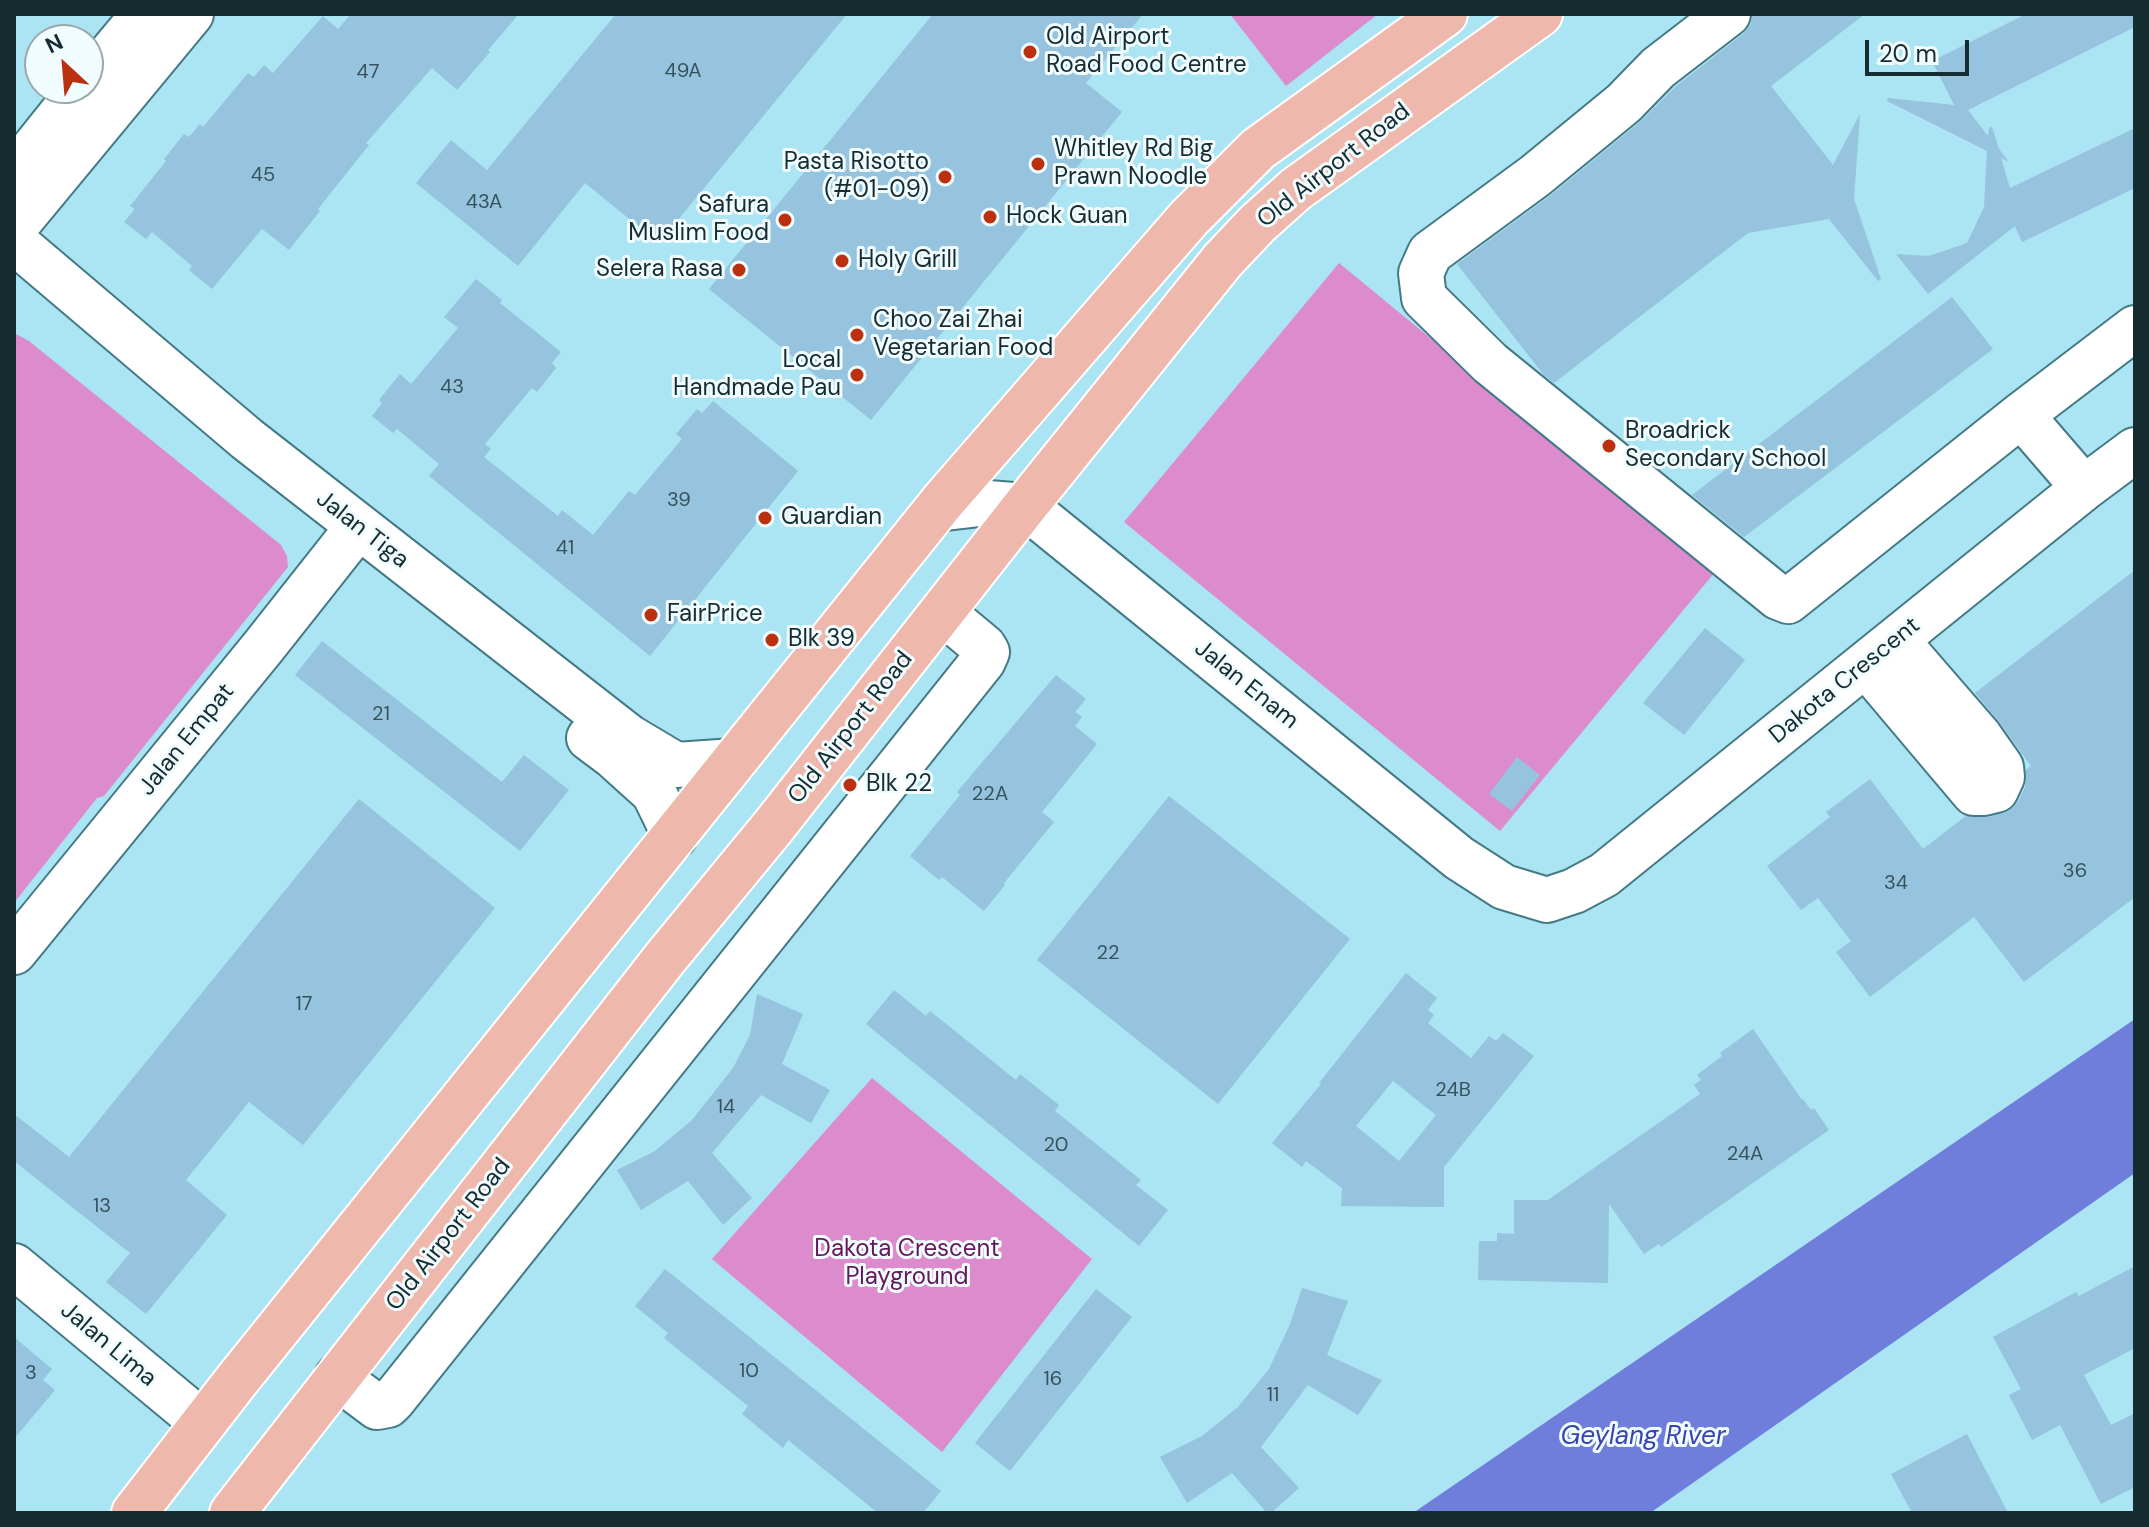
<!DOCTYPE html>
<style>
body{margin:0}
#map{position:relative;width:2149px;height:1527px;overflow:hidden;background:#abe4f2;font-family:"DM Sans",sans-serif}
canvas{display:block}
.frame{position:absolute;inset:0;border:16px solid #152c31;pointer-events:none}
.north{position:absolute;left:24px;top:24px;width:80px;height:80px;box-sizing:border-box;background:#f1fcff;border:2px solid #99a9ad;border-radius:50%;rotate:334deg;font-size:22px;font-weight:700;line-height:32px;text-align:center;color:#152c31}
.north::after{content:'';display:block;margin:auto;width:28px;height:36px;background:#bb310f;clip-path:polygon(50% 0,100% 100%,50% 72%,0 100%)}
.scale{position:absolute;left:1865px;top:40px;width:104px;height:36px;box-sizing:border-box;border:4px solid #152c31;border-top:0;padding-left:10px;font-size:24px;line-height:28px;white-space:nowrap;color:#152c31;-webkit-text-stroke:6px #f1fcff;paint-order:stroke}
</style>
<div id="map">
<canvas width="2149" height="1527"></canvas>
<div class="frame"></div>
<div class="north">N</div>
<div class="scale">20 m</div>
</div>
<script>
const g = document.querySelector('canvas').getContext('2d');
g.lineJoin = 'round';
function fillPath(path, color) {
  g.fillStyle = color;
  g.fill(path, 'evenodd');
}
function strokePath(path, color, width, dash) {
  g.strokeStyle = color;
  g.lineWidth = width;
  g.lineCap = dash ? 'butt' : 'round';
  g.setLineDash(dash || []);
  g.stroke(path);
}
function drawText(font, color, halo, rows, align = 'center') {
  g.font = font + ' "DM Sans",sans-serif';
  g.lineWidth = 6;
  g.setLineDash([]);
  g.textBaseline = 'middle';
  g.strokeStyle = halo;
  g.fillStyle = color;
  for (const [text, x, y, turn = 0] of rows) {
    g.save();
    g.translate(x, y);
    g.rotate((+turn || 0) * Math.PI / 180);
    g.textAlign = isNaN(turn) ? turn : align;
    if (halo) g.strokeText(text, 0, 0);
    g.fillText(text, 0, 0);
    g.restore();
  }
}
fillPath(new Path2D(`
 M1230 14H1378L1286 86Z
 M1339 263 1715 572 1500 831 1124 522Z
 M14 333 29 341 281 545 287 556 288 567 104 796 97 798 14 903Z
 M872 1078 1092 1259 942 1452 712 1259Z`), '#dc8bcd');
fillPath(new Path2D(`
 M2135 1019V1173L1650 1513H1413Z`), '#6e7eda');
fillPath(new Path2D(`
 M351 14H519L488 50 490 52 457 90 432 68 366 143 369 145 318 209 320 211 289 250 262 229 212 289 189 270 192 266 152 232 146 239 124 222 135 209 130 206 166 161 164 159 184 134 189 137 200 124 203 127 248 73 254 77 264 65 273 73 323 16 338 29Z
 M616 14H847L659 243 585 183 518 266 416 183 451 140 487 170Z
 M933 14H1143L1086 83 1122 112 871 420 709 289Z
 M1752 14H1865L1771 86 1833 165 1860 114 1854 199 1881 279 1878 281 1829 219 1748 233 1554 383 1543 374 1457 264 1551 195 1640 122 1675 87 1743 34 1751 24Z
 M2026 14H2135V27L1968 110 1988 136 1989 128 1992 127 1999 149 2009 162 2001 158 2010 188 2135 128V188L2022 242 2015 226 1928 294 1896 254 1929 256 1967 243 1984 207 1987 151 1887 101 1888 98 1954 105 1932 61Z
 M476 279 502 300 500 303 561 352 552 363 556 368 537 392 532 388 485 444 491 449 484 457 558 516 562 510 593 535 629 491 635 495 682 439 676 434 697 409 702 413 713 401 798 471 650 656 429 476 439 464 397 429 393 433 372 416 382 403 379 400 400 374 411 384 458 328 444 317Z
 M1952 297 1993 349 1744 537 1692 495Z
 M2135 570V897L2024 982 1974 917 1870 997 1836 952 1851 941 1818 898 1801 910 1767 866 1830 817 1826 812 1870 779 1923 849 1966 816 1990 817 2011 810 2019 800 2025 787 2026 770 2031 766 2000 723 1975 693Z
 M1705 628 1745 660 1684 735 1643 703Z
 M322 641 502 782 524 755 569 790 520 851 295 675Z
 M1056 675 1086 699 1075 712 1082 717 1075 726 1097 744 1042 812 1054 822 1004 883 1005 885 984 911 942 877 939 880 910 856 960 795 957 792Z
 M1517 757 1540 775 1512 811 1489 794Z
 M1169 796 1350 939 1218 1104 1037 960Z
 M359 799 495 908 303 1145 249 1102 186 1180 227 1215 146 1314 106 1282 130 1253 14 1161V1114L69 1157Z
 M1406 973 1437 998 1428 1010 1434 1015 1428 1023 1471 1058 1489 1036 1496 1041 1503 1033 1534 1056 1444 1167V1207L1341 1206 1342 1188 1306 1161 1302 1167 1272 1143 1321 1084 1319 1083ZM1393 1081 1436 1115 1399 1161 1356 1126Z
 M894 990 926 1016 930 1011 1016 1080 1020 1074 1059 1105 1055 1111 1141 1180 1136 1185 1168 1210 1139 1246 866 1024Z
 M757 994 803 1014 782 1064 830 1090 811 1123 761 1095 712 1153 752 1198 723 1225 688 1181 641 1210 617 1170 655 1151 692 1120 733 1068 750 1035Z
 M1753 1029 1802 1100 1803 1099 1811 1110 1814 1108 1829 1130 1661 1247 1659 1244 1644 1254 1609 1204 1608 1283 1478 1280 1479 1241H1497V1233L1514 1234V1200H1548L1700 1094 1694 1085 1701 1080 1697 1075 1722 1056 1720 1053Z
 M2135 1266V1348L2084 1375 2111 1425 2135 1413V1487L2101 1504 2060 1425 2032 1440 2009 1395 2021 1389 1993 1337 2076 1292 2079 1296Z
 M665 1269 941 1491 923 1513H878L788 1440 783 1448 742 1414 748 1406 664 1338 668 1333 635 1306Z
 M1302 1288 1348 1301 1327 1355 1382 1380 1358 1415 1308 1385 1261 1447 1299 1488 1271 1513H1267L1232 1473 1187 1503 1160 1457 1202 1436 1238 1407 1269 1369 1290 1324Z
 M1096 1289 1132 1317 1010 1471 975 1443Z
 M14 1337 52 1369 43 1380 55 1390 14 1439Z
 M1967 1434 2008 1513H1912L1891 1474Z`), '#96c3dd');
const minor = new Path2D(`
 M1728 14 1658 68 1624 103 1535 176 1430 253 1421 273 1424 298 1490 363 1778 597 1788 601 2021 415 2135 328
 M88 81 144 14
 M14 173 82 88
 M14 228 191 14
 M14 244 23 249 247 439 629 737 676 765 734 761
 M2021 415 2084 488
 M937 509 988 503 1025 506 1459 858 1504 887 1547 900 1574 891 1604 875 2084 488 2135 450
 M1866 665 1974 793H1984L1996 790 2002 777 2001 767 1980 737 1896 640
 M589 738 613 756 654 793 675 836
 M14 952 264 646 358 527
 M14 1266 203 1423
 M337 1377 377 1407 388 1405 393 1400 983 661 987 652 984 647 942 612`);
const major = new Path2D(`
 M134 1513 237 1380 943 501 1189 218 1258 149 1445 14
 M232 1513 666 957 773 827 1025 506 1223 260 1257 224 1296 189 1540 14`);
strokePath(minor, '#447a86', 48);
strokePath(major, '#fff', 48);
strokePath(minor, '#fff', 44);
strokePath(major, '#eeb8ac', 44);
for (const [x, y, r, color] of [
 [1030,52,8,"#bb310f"],
 [1038,164,8,"#bb310f"],
 [945,177,8,"#bb310f"],
 [990,217,8,"#bb310f"],
 [785,220,8,"#bb310f"],
 [842,261,8,"#bb310f"],
 [739,270,8,"#bb310f"],
 [857,335,8,"#bb310f"],
 [857,375,8,"#bb310f"],
 [1609,446,8,"#bb310f"],
 [765,518,8,"#bb310f"],
 [651,615,8,"#bb310f"],
 [772,640,8,"#bb310f"],
 [850,785,8,"#bb310f"]
]) {
  const dot = new Path2D();
  dot.arc(x, y, r, 0, 2 * Math.PI);
  g.fillStyle = color;
  g.fill(dot);
  strokePath(dot, '#f1fcff', 3);
}
drawText('20px', '#35525c', null, [
 ["49A",683,72],
 ["47",368,73],
 ["45",263,176],
 ["43A",484,203],
 ["43",452,388],
 ["39",679,501],
 ["41",565,549],
 ["21",381,715],
 ["22A",990,795],
 ["36",2075,872],
 ["34",1896,884],
 ["22",1108,954],
 ["17",304,1005],
 ["24B",1453,1091],
 ["14",726,1108],
 ["20",1056,1146],
 ["24A",1745,1155],
 ["13",102,1207],
 ["10",749,1372],
 ["3",31,1374],
 ["16",1053,1380],
 ["11",1273,1396]
]);
drawText('24px', '#152c31', '#f1fcff', [
 ["Old Airport",1046,38],
 ["Road Food Centre",1046,66],
 ["Whitley Rd Big",1054,150],
 ["Prawn Noodle",1054,178],
 ["Pasta Risotto",929,163,"right"],
 ["(#01-09)",929,191,"right"],
 ["Safura",769,206,"right"],
 ["Muslim Food",769,234,"right"],
 ["Hock Guan",1006,217],
 ["Holy Grill",858,261],
 ["Selera Rasa",723,270,"right"],
 ["Choo Zai Zhai",873,321],
 ["Vegetarian Food",873,349],
 ["Local",841,361,"right"],
 ["Handmade Pau",841,389,"right"],
 ["Broadrick",1625,432],
 ["Secondary School",1625,460],
 ["Guardian",781,518],
 ["FairPrice",667,615],
 ["Blk 39",788,640],
 ["Blk 22",866,785]
], 'left');
drawText('24px', '#152c31', '#f1fcff', [
 ["Old Airport Road",1334,166,-38],
 ["Jalan Tiga",362,530,38],
 ["Dakota Crescent",1845,681,-39],
 ["Jalan Enam",1246,685,39],
 ["Old Airport Road",851,728,-52],
 ["Jalan Empat",187,740,-51],
 ["Old Airport Road",449,1235,-52],
 ["Jalan Lima",108,1345,40]
]);
drawText('24px', '#65175b', '#f1fcff', [
 ["Dakota Crescent",907,1250],
 ["Playground",907,1278]
]);
drawText('italic 26px', '#3a42ae', '#f1fcff', [
 ["Geylang River",1643,1437]
]);
</script>
